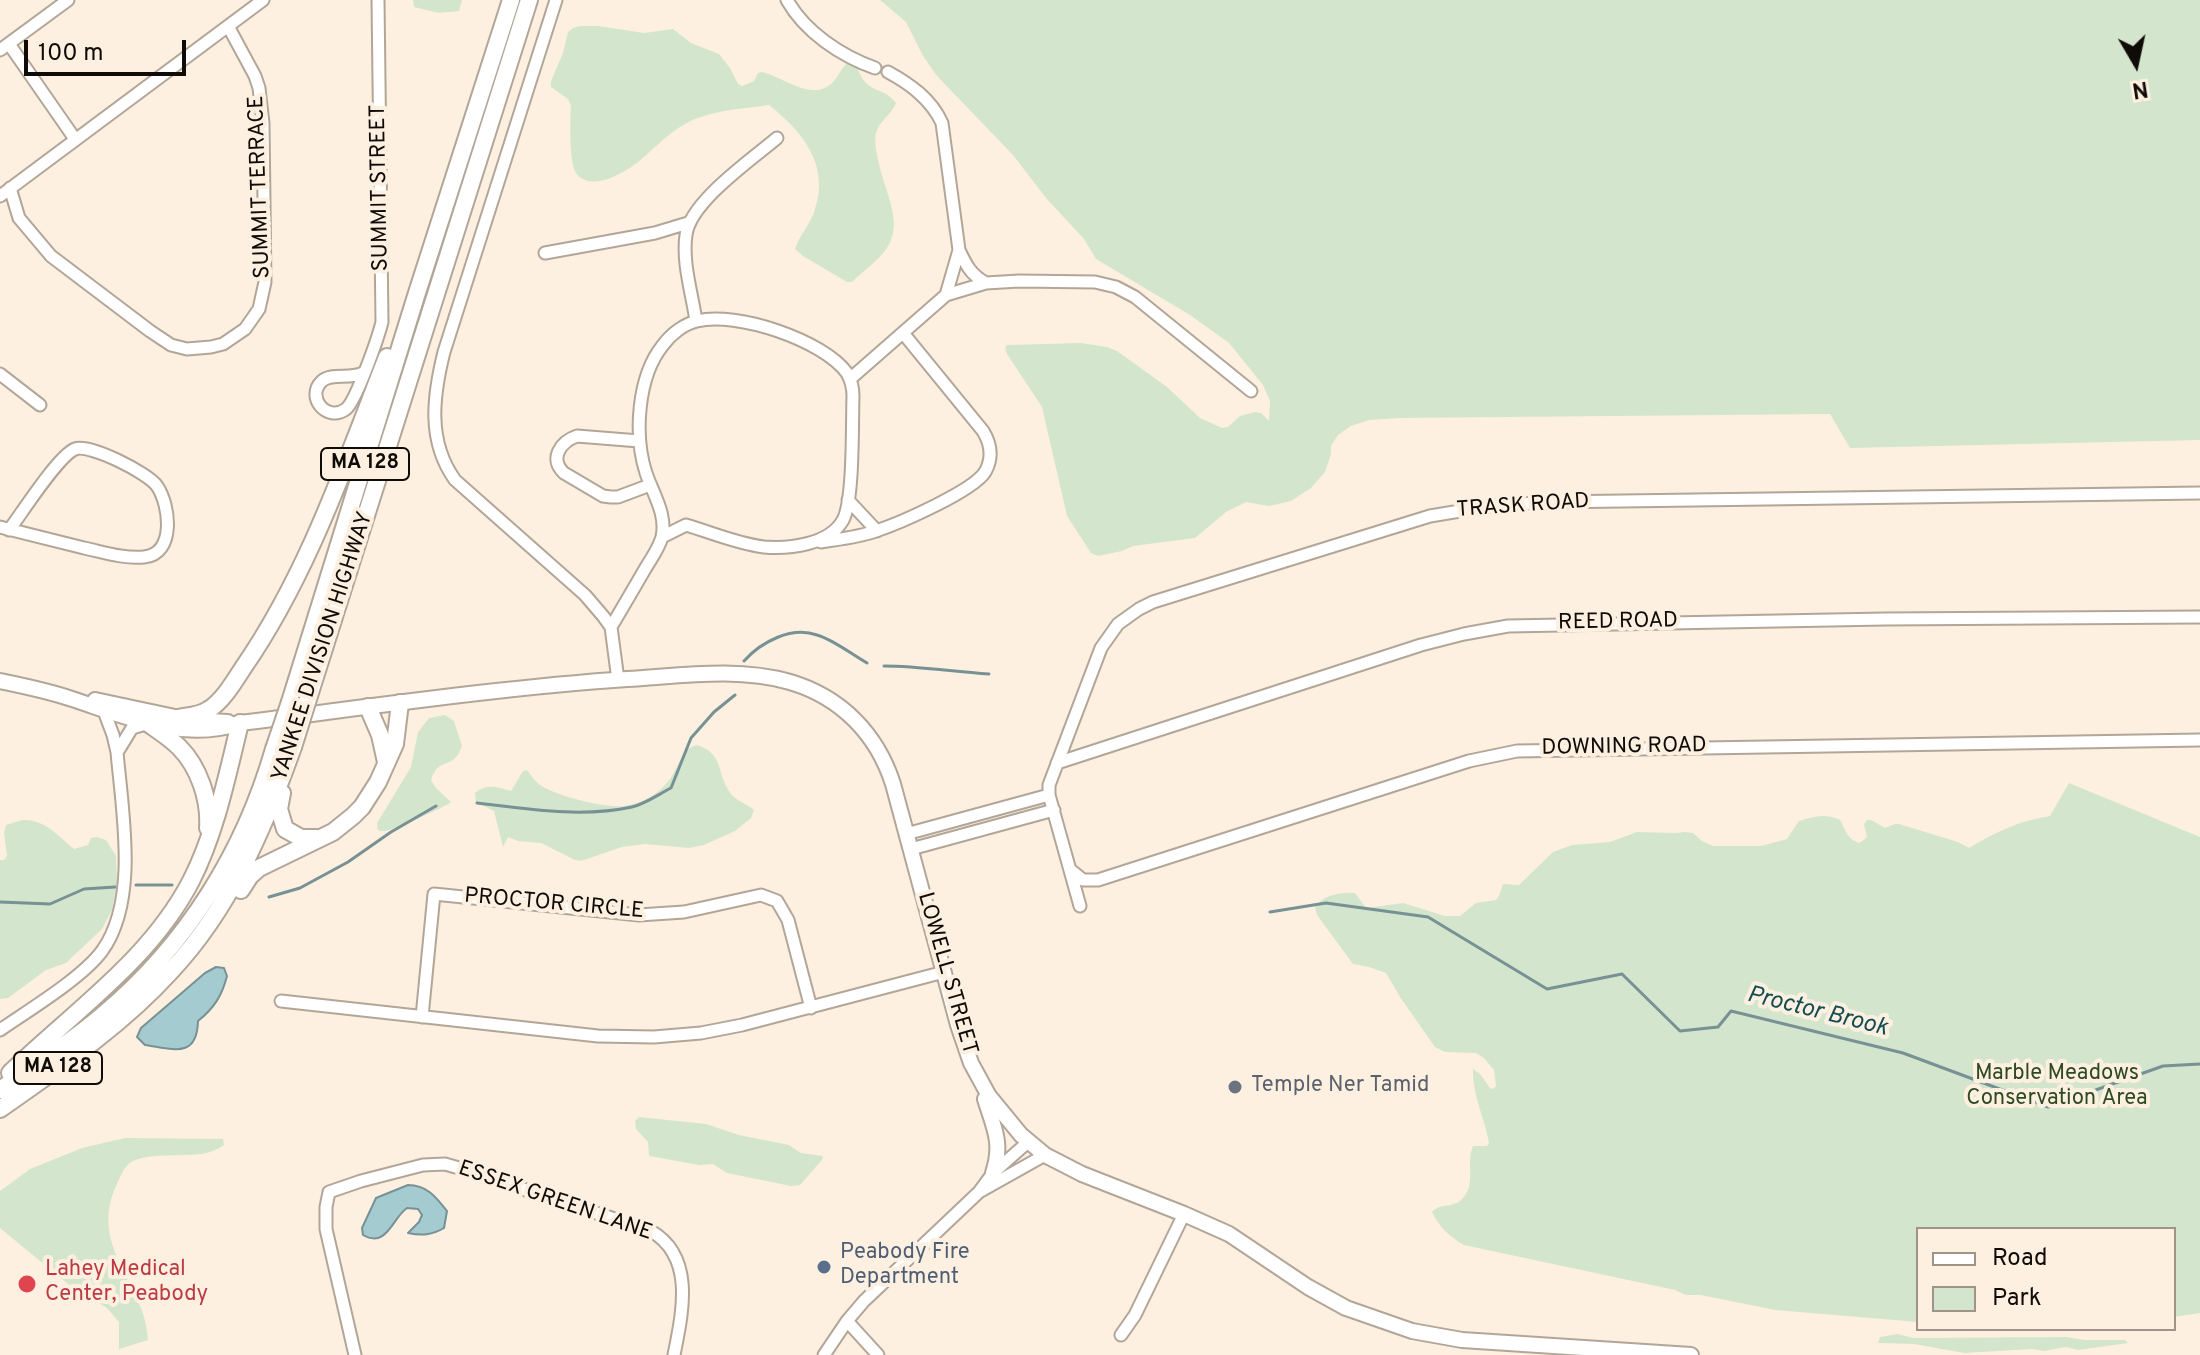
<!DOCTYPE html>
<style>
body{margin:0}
#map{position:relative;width:2200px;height:1355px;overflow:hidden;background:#fdf0e1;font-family:Overpass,sans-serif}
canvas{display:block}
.legend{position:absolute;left:1916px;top:1227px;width:260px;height:104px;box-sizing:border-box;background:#fdf0e1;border:2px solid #9e948a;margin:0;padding:10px 14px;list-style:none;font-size:24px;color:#0f0b07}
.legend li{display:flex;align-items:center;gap:16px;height:40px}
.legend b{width:40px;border:2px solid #9e948a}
.north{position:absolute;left:2096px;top:24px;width:80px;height:80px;-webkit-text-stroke:6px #fdf0e1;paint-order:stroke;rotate:171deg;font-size:22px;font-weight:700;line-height:32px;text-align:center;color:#0f0b07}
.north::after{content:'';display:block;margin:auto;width:28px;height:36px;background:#0f0b07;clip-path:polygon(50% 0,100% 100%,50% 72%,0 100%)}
.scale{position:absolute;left:24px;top:40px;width:162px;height:36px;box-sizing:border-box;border:4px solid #0f0b07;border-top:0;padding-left:10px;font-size:24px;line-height:28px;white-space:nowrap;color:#0f0b07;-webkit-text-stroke:6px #fdf0e1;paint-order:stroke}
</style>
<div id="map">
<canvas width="2200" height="1355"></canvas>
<ul class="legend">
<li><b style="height:10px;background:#fff"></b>Road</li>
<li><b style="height:22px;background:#d4e5cd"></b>Park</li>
</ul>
<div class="north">N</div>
<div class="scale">100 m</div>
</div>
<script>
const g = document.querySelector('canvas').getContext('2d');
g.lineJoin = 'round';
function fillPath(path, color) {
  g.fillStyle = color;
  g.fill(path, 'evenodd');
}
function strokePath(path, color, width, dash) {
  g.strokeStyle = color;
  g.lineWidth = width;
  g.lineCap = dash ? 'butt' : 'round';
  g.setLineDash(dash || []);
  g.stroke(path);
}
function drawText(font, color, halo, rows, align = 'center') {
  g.font = font + ' Overpass,sans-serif';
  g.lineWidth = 8;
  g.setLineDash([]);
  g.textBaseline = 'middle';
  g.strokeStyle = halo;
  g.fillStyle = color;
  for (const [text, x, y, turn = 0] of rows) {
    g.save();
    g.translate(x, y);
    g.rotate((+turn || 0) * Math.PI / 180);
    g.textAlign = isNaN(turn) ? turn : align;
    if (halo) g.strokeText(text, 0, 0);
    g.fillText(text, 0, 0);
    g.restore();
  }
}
fillPath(new Path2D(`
 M413 0H462L459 11 439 13 414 7Z
 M880 0H2200V440L1850 448 1830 414 1400 418 1369 420 1351 426 1338 435 1331 446V454L1325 472 1311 488 1291 501 1269 506 1246 502 1226 512 1195 538 1133 546 1122 551 1098 556 1091 553 1067 516 1042 407 1007 354 1005 348 1007 345 1081 343 1107 347 1117 351 1167 387 1200 418 1222 428 1228 427 1240 416 1255 412 1261 413 1269 421 1270 401 1263 385 1229 343 1190 315 1096 259 1084 239 1046 198 1013 155 937 76 923 56 906 22Z
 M580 26H598L644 33 673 29 691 43 719 54 730 68 738 84 742 86 754 81 758 73 762 72C783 77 812 102 832 83 839 77 840 68 848 63L857 67C867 96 883 85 896 103 892 114 879 121 876 133 874 143 877 155 879 164 885 193 906 226 884 252 875 263 862 272 852 282H847L803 256 795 249C799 235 811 224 815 209 830 165 802 131 769 105 743 109 709 110 685 124 667 134 653 150 637 163 623 173 591 193 576 173 569 162 570 120 571 106L568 99 551 87V81L563 53 568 32 573 28Z
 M445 715 454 721 462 746C460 750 459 755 455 758 444 768 438 760 431 780L436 788 451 802C446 807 391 831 384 831 382 831 380 831 378 830L377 823 411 767 418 732 429 718Z
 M697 745C724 754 716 771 729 791 735 801 746 803 754 810L751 818 735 831 704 845 689 848 645 844 622 847 581 861 575 860 541 843 518 841 508 837 503 847 494 811 476 802 475 793C487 783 497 787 511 791L523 771 527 770C532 777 537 784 545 788 563 797 604 808 624 806 639 804 653 797 663 787 679 773 679 749 697 745Z
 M2069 783 2200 837V1313L2174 1317V1229H1918V1322L1775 1310 1701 1295H1686L1675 1290 1464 1245C1450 1237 1439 1227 1432 1212 1440 1203 1451 1208 1460 1201 1478 1186 1465 1163 1473 1146H1487L1489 1143C1485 1118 1472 1095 1473 1069L1480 1074 1490 1088 1493 1089 1496 1086 1494 1070 1484 1058 1476 1053 1445 1052 1435 1047 1400 997 1386 973 1369 967 1353 964 1317 915 1315 907C1323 895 1341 892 1355 893L1366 908 1403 903 1445 916H1460L1476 903 1496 900 1499 896 1503 884 1519 885 1553 852 1572 845 1610 842 1637 832 1676 833 1685 832 1693 833 1702 841 1713 846H1761L1787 839 1799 821C1813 816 1827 813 1840 820 1846 830 1847 840 1860 843L1867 837 1864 824 1867 820H1871L1885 828 1895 824H1899L1958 842 1969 848C1995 832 2019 821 2050 816Z
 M22 820C45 819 57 835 74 849L88 845 91 838 97 837 106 840 116 856 117 884 112 910 102 929 66 963 46 970 8 998 0 999V860H4L7 856 4 833 6 825Z
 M639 1117 706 1124 739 1135 789 1145 801 1153 823 1156 822 1160 800 1185 791 1186 727 1173 713 1164 699 1165 655 1157 649 1156 648 1142 636 1129 635 1121Z
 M125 1138 223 1139 224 1145C200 1163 162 1149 133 1161 124 1165 120 1178 116 1186 88 1248 146 1284 148 1340L119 1349V1322L107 1308 68 1284 0 1228V1191L30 1169 82 1148Z
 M1897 1334 1914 1338 2066 1337 2085 1340H2125L2128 1343 2078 1350 2066 1347 2044 1351 2032 1349 1964 1353 1914 1344 1878 1343 1880 1337Z`), '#d4e5cd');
const water = new Path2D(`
 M216 967 224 968 227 976C222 996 214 1008 198 1021 197 1059 173 1049 145 1045L137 1037 141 1028 205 973Z
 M408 1185C427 1185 436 1197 447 1211L444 1228C432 1235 422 1236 408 1233L419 1222 422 1215 418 1209 407 1208C393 1217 387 1249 363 1235L362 1228 376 1198Z`);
fillPath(water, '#a4cbd0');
strokePath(water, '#779194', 2);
strokePath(new Path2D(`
 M744 661C761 642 791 626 817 635 834 640 851 654 867 663
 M884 666C919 666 954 672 989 674
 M477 803C528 809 581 818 632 807 645 804 659 794 671 788L691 738 714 712 735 695
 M136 885H172
 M269 897 300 888 348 862 391 832 436 806
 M0 902 50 904 84 889 115 887
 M1270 912 1326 903 1428 917 1547 989 1622 974 1680 1031 1718 1027 1731 1011 1903 1053 2048 1107 2163 1066 2200 1064`), '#779194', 3);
const minor = new Path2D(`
 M556 0 444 352C433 396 427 441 455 480L585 595 603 616 611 627 618 680
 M787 0C805 32 841 56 875 68
 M9 44 75 139
 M0 50 68 0
 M888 72C910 84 931 99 942 123L959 250C966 265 971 275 986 283L1019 281 1095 282 1116 287 1135 297 1251 391
 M10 188 19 218 51 256 150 331 171 345 187 349 211 347 223 344 245 329 259 309 265 282 263 123 259 88 255 76 228 26
 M0 196 263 0
 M545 253 655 233 688 223
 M946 295 986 283
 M696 321C692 293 682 263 686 235 690 202 751 160 777 138
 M363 373C349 380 332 372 322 381 305 397 327 423 346 409 356 401 378 338 382 322L378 0
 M0 374 40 405
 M850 379 946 295 959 250
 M639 441 577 436C560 442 549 459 564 473L603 496 611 497H618L650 485
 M848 500 877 531
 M0 527C28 534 56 541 84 548 103 552 124 559 144 557 176 554 170 505 157 486 148 473 89 443 75 449 58 456 22 513 9 530
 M821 542C840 539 859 537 876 531 900 523 973 491 985 472 993 458 991 444 983 431L903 333
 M611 627C623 607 634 588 645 569 651 559 659 548 662 537 667 514 653 494 646 473 634 436 637 377 663 345 671 334 684 324 697 321 736 311 823 340 847 373 851 380 853 388 853 396 852 422 854 500 843 520 829 545 789 549 764 547 738 544 710 532 686 525L662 537
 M118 751 132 728 146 724
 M1057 763 1421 645 1464 634 1508 626 1885 619 2200 617
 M906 834 1049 795
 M911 849 1054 810
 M1072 871 1083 880H1098L1469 761 1517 751 2200 740
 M1080 906 1049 795V785L1101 648 1118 624 1139 609 1153 602 1430 516 1490 506 1550 502 2200 493
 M281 1001 598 1036 654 1037 701 1033 742 1025 944 972
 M422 1017 434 894 639 915 684 912 761 895 777 901 788 920 811 1008
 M0 1030C29 1010 82 978 102 951 139 900 122 811 117 752L113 735 104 711
 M979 1192 1045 1155
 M847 1321 878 1355
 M1121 1335 1135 1315 1184 1214
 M355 1355 326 1229V1207L329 1192 361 1181 423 1165 445 1164 459 1168 651 1231C696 1257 682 1314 674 1355
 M824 1355 847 1321 864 1301 979 1192 993 1173 1028 1142`);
const major = new Path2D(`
 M0 681C24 686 49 691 72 699 127 717 183 742 240 723 369 707 497 688 627 679 681 676 737 667 790 682 841 697 877 734 893 784L958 1025 971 1063 989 1096 1021 1135 1045 1155 1082 1174 1184 1214 1229 1234 1308 1287 1346 1308 1412 1331 1462 1340 1691 1355
 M95 700 189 720 228 722
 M985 1099C994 1128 1003 1143 993 1173`);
const highway = new Path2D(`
 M308 699 529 0
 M290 702 416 296 511 0
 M368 707 380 735 386 762
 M178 718C188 716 199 716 208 710 222 702 234 682 243 668 308 574 345 464 387 357
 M149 724C159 731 170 738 179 747 199 767 210 800 208 828
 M282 793 279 809 285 829 301 838H317
 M241 890 250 876 259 868 333 832 353 816 362 807 378 782 395 744 400 703
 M10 1073C73 1012 150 960 191 881 216 832 227 776 240 723
 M0 1090C35 1065 72 1042 104 1014 187 944 244 853 274 749
 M0 1109C60 1067 121 1026 171 971 230 908 264 828 293 747`);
strokePath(minor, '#b2a698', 15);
strokePath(major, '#b2a698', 18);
strokePath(highway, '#b2a698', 20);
strokePath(minor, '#fff', 11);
strokePath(major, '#fff', 14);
strokePath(highway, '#fff', 16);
const highwayBridge = new Path2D(`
 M293 747 308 699
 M274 749 290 702`);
strokePath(highwayBridge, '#b2a698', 20, []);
strokePath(highwayBridge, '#fff', 16);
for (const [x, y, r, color] of [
 [1235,1087,8,"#6b7280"],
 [824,1267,8,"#5c6f8a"],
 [27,1284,10,"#e0444e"]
]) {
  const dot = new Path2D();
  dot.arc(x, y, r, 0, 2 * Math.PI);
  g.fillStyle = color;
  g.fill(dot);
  strokePath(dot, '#fdf0e1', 3);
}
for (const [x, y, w] of [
 [365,464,88],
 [58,1068,88]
]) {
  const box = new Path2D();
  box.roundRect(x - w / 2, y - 16, w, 32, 6);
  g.fillStyle = '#fdf0e1';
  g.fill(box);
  strokePath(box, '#0f0b07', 2);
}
drawText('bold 20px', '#0f0b07', null, [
 ["MA 128",365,464],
 ["MA 128",58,1068]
]);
drawText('22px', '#0f0b07', '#fdf0e1', [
 ["SUMMIT TERRACE",261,187,-92],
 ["SUMMIT STREET",381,188,-91],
 ["TRASK ROAD",1523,507,-4],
 ["REED ROAD",1618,623,-1],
 ["YANKEE DIVISION HIGHWAY",324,647,-72],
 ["DOWNING ROAD",1624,748,-1],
 ["PROCTOR CIRCLE",554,905,5],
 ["LOWELL STREET",946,974,74],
 ["ESSEX GREEN LANE",555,1202,19]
]);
drawText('22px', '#2e4a22', '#fdf0e1', [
 ["Marble Meadows",2057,1075],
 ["Conservation Area",2057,1100]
]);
drawText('22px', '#5b616d', '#fdf0e1', [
 ["Temple Ner Tamid",1251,1087]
], 'left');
drawText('22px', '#4e5e75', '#fdf0e1', [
 ["Peabody Fire",840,1254],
 ["Department",840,1279]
], 'left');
drawText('22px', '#be3a42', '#fdf0e1', [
 ["Lahey Medical",45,1271],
 ["Center, Peabody",45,1296]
], 'left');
drawText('italic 24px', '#154d54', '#fdf0e1', [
 ["Proctor Brook",1817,1013,14]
]);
</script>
